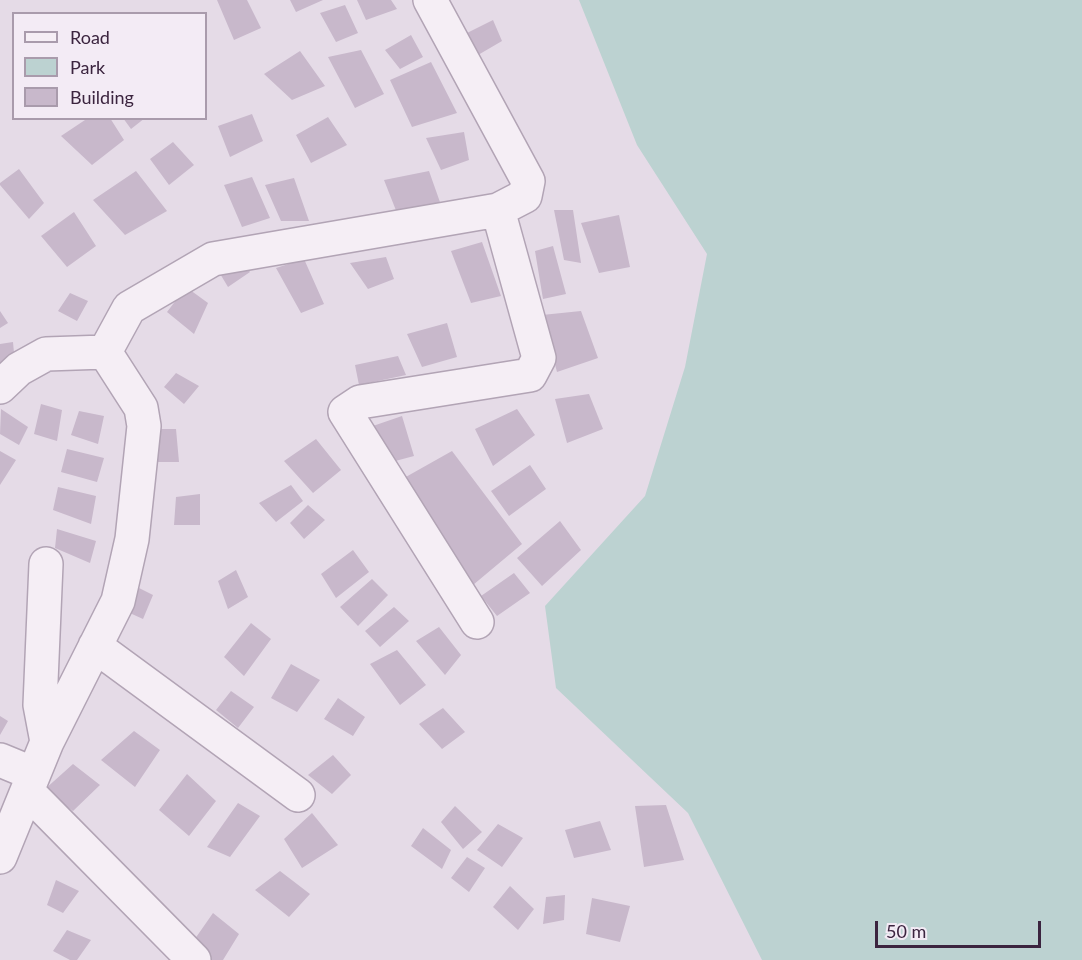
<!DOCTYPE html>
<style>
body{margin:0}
#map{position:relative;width:1082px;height:960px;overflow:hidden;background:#e5dbe7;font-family:Lato,sans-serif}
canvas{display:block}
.legend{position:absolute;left:12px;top:12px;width:195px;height:108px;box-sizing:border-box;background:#f3ebf5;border:2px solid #a99bac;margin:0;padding:8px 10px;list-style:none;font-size:18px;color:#3b243f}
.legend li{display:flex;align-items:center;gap:12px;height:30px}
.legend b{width:30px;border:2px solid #a99bac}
.scale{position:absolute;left:875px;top:921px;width:166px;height:27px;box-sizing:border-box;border:3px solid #3b243f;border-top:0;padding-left:8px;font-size:18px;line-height:21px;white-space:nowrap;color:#3b243f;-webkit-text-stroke:4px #f3ebf5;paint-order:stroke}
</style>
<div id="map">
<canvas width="1082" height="960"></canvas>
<ul class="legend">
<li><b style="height:8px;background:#f5eef5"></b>Road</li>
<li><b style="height:16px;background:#bcd2d1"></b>Park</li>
<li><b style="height:16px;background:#c8b8cb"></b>Building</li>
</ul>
<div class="scale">50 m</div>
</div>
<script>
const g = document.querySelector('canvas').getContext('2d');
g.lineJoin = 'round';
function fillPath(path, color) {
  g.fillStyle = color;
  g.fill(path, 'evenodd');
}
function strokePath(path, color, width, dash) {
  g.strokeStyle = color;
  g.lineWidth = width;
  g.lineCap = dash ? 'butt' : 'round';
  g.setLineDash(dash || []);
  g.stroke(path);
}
fillPath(new Path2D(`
 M579 0H1082V960H762L688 813 556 688 545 606 645 496 685 367 707 254 637 145Z`), '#bcd2d1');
fillPath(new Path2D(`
 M217 0H247L261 28 234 40Z
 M290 0H323L296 12Z
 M357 0H391L397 9 366 20Z
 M345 5 358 33 336 42 320 13Z
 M493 20 502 41 478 55 465 34Z
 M411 35 423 57 400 69 385 50Z
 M361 50 384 94 355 108 328 57Z
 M300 51 325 86 292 100 264 74Z
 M431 62 457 113 412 127 390 80Z
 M252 114 263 141 230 157 218 126Z
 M328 117 347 145 311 163 296 135Z
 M88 118H110L124 140 92 165 61 136Z
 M123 118H145L131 129Z
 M464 132 469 160 441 170 426 138Z
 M173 142 194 165 169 185 150 159Z
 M19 169 44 203 29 219 0 185V183Z
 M136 171 167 211 125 235 93 200Z
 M429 171 441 205 397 213 384 180Z
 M252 177 270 218 242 227 224 185Z
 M294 178 309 221H281L265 185Z
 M554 210H573L581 263 564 260Z
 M74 212 96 246 67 267 41 236Z
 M619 215 630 267 599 273 581 223Z
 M482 242 501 296 471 303 451 251Z
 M553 246 566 294 543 299 535 251Z
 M386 257 394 279 368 289 350 263Z
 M241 259 250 272 228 287 219 272Z
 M304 259 324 304 301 313 276 268Z
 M186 287 208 303 194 334 167 312Z
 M70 293 88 301 77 321 58 311Z
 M0 311 8 323 0 328Z
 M581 311 598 358 557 372 542 315Z
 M447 323 457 357 422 367 407 334Z
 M13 342 15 364 0 367V344Z
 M398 356 406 375 359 385 355 365Z
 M176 373 199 386 184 404 164 387Z
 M589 394 603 429 567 443 555 399Z
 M41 404 62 410 57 441 34 434Z
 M1 409 28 427 19 445 0 434Z
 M517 409 535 435 493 466 475 429Z
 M79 411 104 416 98 444 71 435Z
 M402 416 414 456 384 464 370 427Z
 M151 429H176L179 462H158Z
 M316 439 341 470 313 493 284 461Z
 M67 449 104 458 97 482 61 472Z
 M0 451 16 460 0 485Z
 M452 451 522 544 473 585 404 478Z
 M530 465 546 489 509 516 491 491Z
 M291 485 303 501 276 522 259 503Z
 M58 487 96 496 91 524 53 510Z
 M200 494V525H174L176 497Z
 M308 505 325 520 304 539 290 523Z
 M560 521 581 550 542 586 517 558Z
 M57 529 96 541 90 563 55 548Z
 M353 550 369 572 336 598 321 574Z
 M236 570 248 597 228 609 218 581Z
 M514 573 530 593 497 616 481 596Z
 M372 579 388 595 358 626 340 607Z
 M131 584 153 595 143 619 121 609Z
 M394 607 409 621 380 647 365 631Z
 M251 623 271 639 244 676 224 657Z
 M439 627 461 655 445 675 416 641Z
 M397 650 426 685 400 705 370 664Z
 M291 664 320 680 297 712 271 698Z
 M231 691 254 707 238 728 216 710Z
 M338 698 365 717 353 736 324 719Z
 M443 708 465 732 442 749 419 724Z
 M0 716 8 721 0 735Z
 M134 731 160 750 135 787 101 760Z
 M333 755 351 775 332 794 308 775Z
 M73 764 100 785 73 811 44 790Z
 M187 774 216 801 189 836 159 810Z
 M238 803 260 816 230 857 207 847Z
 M666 805 684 860 644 867 635 806Z
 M455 806 482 832 463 849 441 822Z
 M312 813 338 845 302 868 284 839Z
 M600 821 611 850 574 858 565 830Z
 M498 824 523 838 502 867 477 850Z
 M423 828 451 850 442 869 411 846Z
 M467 857 485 868 469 892 451 878Z
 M280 871 310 894 289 917 255 890Z
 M56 880 79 891 63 913 47 905Z
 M510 886 534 909 518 930 493 907Z
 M565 895 564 920 543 924 546 897Z
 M592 898 630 906 620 942 586 934Z
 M213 913 239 934 223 960H211L190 946Z
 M67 930 91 940 77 960H70L53 951Z`), '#c8b8cb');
const minor = new Path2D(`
 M0 387 19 369 46 354 105 352
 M46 564 40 705 47 742
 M477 622 345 412 360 402 530 375 539 358 498 210
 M95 646 298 795
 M0 760 34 774
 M27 791 194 960
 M0 857 47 742 118 601 132 539 144 426 141 408 105 352 129 308 213 259 498 210 525 196 528 181 430 0`);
strokePath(minor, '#b2a4b5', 36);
strokePath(minor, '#f5eef5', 33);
</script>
